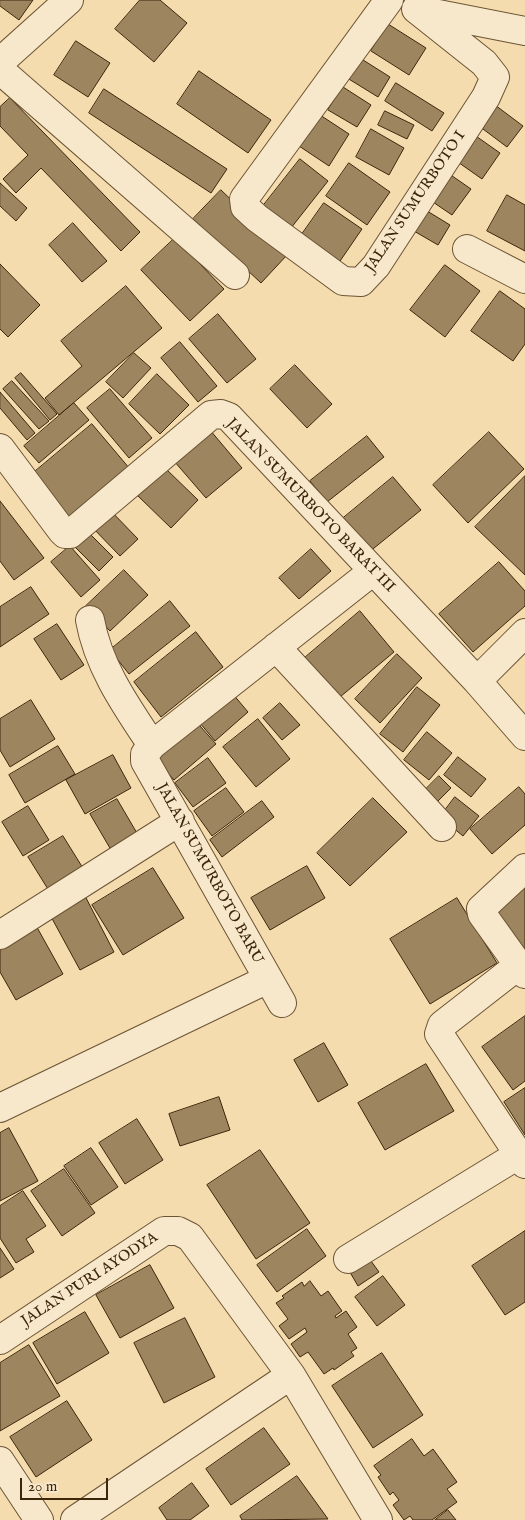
<!DOCTYPE html>
<style>
body{margin:0}
#map{position:relative;width:525px;height:1520px;overflow:hidden;background:#f5dcaf;font-family:"IM FELL English",serif}
canvas{display:block}
.scale{position:absolute;left:20px;top:1478px;width:88px;height:22px;box-sizing:border-box;border:2px solid #3d270b;border-top:0;padding-left:6px;font-size:15px;line-height:18px;white-space:nowrap;color:#3d270b;-webkit-text-stroke:4px #f8e8cb;paint-order:stroke}
</style>
<div id="map">
<canvas width="525" height="1520"></canvas>
<div class="scale">20 m</div>
</div>
<script>
const g = document.querySelector('canvas').getContext('2d');
g.lineJoin = 'round';
function fillPath(path, color) {
  g.fillStyle = color;
  g.fill(path, 'evenodd');
}
function strokePath(path, color, width, dash) {
  g.strokeStyle = color;
  g.lineWidth = width;
  g.lineCap = dash ? 'butt' : 'round';
  g.setLineDash(dash || []);
  g.stroke(path);
}
function drawText(font, color, halo, rows, align = 'center') {
  g.font = font + ' "IM FELL English",serif';
  g.lineWidth = 4;
  g.setLineDash([]);
  g.textBaseline = 'middle';
  g.strokeStyle = halo;
  g.fillStyle = color;
  for (const [text, x, y, turn = 0] of rows) {
    g.save();
    g.translate(x, y);
    g.rotate((+turn || 0) * Math.PI / 180);
    g.textAlign = isNaN(turn) ? turn : align;
    if (halo) g.strokeText(text, 0, 0);
    g.fillText(text, 0, 0);
    g.restore();
  }
}
const building = new Path2D(`
 M0 0H33L19 20 0 6Z
 M140 0H160L187 23 154 62 115 29Z
 M388 24 426 48 409 75 371 51Z
 M76 41 110 63 88 97 54 75Z
 M352 53 390 77 378 97 339 73Z
 M199 71 271 120 248 153 177 104Z
 M396 83 444 113 432 131 385 101Z
 M343 87 371 105 357 127 328 110Z
 M104 89 227 169 211 193 89 113Z
 M10 98 140 232 121 251 41 168 16 193 3 179 28 155 0 126V107Z
 M495 105 523 126 507 147 479 126Z
 M385 111 414 125 407 139 378 125Z
 M317 113 349 134 329 166 296 144Z
 M371 129 404 148 389 175 356 157Z
 M473 134 500 153 482 179 455 160Z
 M300 159 328 181 291 228 263 206Z
 M349 163 390 192 367 225 326 196Z
 M445 171 471 189 452 215 427 198Z
 M0 183 27 208 16 221 0 206Z
 M221 190 288 254 261 283 193 219Z
 M507 195 525 205V251L487 231Z
 M324 203 362 229 338 264 300 237Z
 M419 206 450 225 438 245 407 227Z
 M73 223 107 261 82 282 49 245Z
 M175 238 224 289 190 321 141 270Z
 M0 264 40 305 8 337 0 329Z
 M445 265 480 291 445 337 410 310Z
 M126 286 162 328 59 415 45 398 82 366 61 341Z
 M500 291 525 309V344L513 361 471 331Z
 M218 314 256 359 227 383 189 339Z
 M180 342 217 386 198 402 161 358Z
 M134 353 151 368 123 398 106 382Z
 M295 365 332 404 307 428 270 389Z
 M21 373 57 414 50 420 15 378Z
 M157 374 189 405 160 434 129 404Z
 M12 381 49 421 39 429 3 389Z
 M110 389 152 438 129 458 87 408Z
 M0 392 35 433 27 440 0 408Z
 M74 403 89 420 39 463 24 446Z
 M92 424 130 469 70 520 32 474Z
 M210 430 242 468 206 498 174 461Z
 M489 432 524 469 468 523 433 485Z
 M367 436 384 457 327 502 310 481Z
 M165 468 198 500 171 528 138 496Z
 M525 476V575L475 527Z
 M393 477 421 510 363 557 336 524Z
 M0 501 44 558 14 580 0 561Z
 M108 508 138 539 120 556 90 525Z
 M87 531 113 557 99 571 73 545Z
 M70 546 100 580 81 597 51 562Z
 M311 549 331 571 299 599 279 578Z
 M499 562 525 591V606L473 652 439 614Z
 M124 570 148 595 110 631 86 606Z
 M31 587 49 614 0 647V607Z
 M170 601 190 626 129 674 110 650Z
 M360 611 394 652 334 702 301 661Z
 M57 624 84 665 61 680 34 639Z
 M196 632 223 667 161 717 134 682Z
 M397 654 422 678 380 723 355 699Z
 M227 687 248 712 215 741 194 716Z
 M417 687 440 705 403 752 380 734Z
 M31 700 55 739 10 767 0 750V719Z
 M280 703 300 725 282 740 263 718Z
 M193 718 216 744 174 780 152 755Z
 M258 719 290 759 256 787 223 747Z
 M427 732 452 753 429 780 404 760Z
 M58 746 75 774 25 803 9 775Z
 M113 755 131 788 85 814 66 780Z
 M458 757 486 779 471 797 444 775Z
 M208 758 226 783 193 807 175 783Z
 M439 776 451 788 437 802 425 790Z
 M519 787 525 794V825L492 854 470 829Z
 M226 788 244 812 212 836 194 811Z
 M455 797 479 816 463 836 440 817Z
 M373 798 407 832 350 886 317 853Z
 M117 799 141 840 114 855 90 814Z
 M262 801 274 817 222 857 210 840Z
 M28 806 49 840 23 856 2 822Z
 M63 836 86 873 51 894 28 857Z
 M307 866 325 898 270 930 251 898Z
 M153 868 184 918 123 955 92 905Z
 M525 882V954L490 911Z
 M84 894 114 952 80 970 49 913Z
 M457 898 497 963 430 1004 390 939Z
 M34 922 63 974 16 1000 0 972V941Z
 M525 1016V1081L513 1090 482 1047Z
 M324 1043 348 1085 318 1102 294 1060Z
 M426 1064 454 1111 385 1150 358 1103Z
 M525 1088V1135L504 1102Z
 M219 1097 230 1130 180 1146 169 1114Z
 M137 1119 163 1160 125 1184 99 1143Z
 M9 1128 38 1181 0 1201V1133Z
 M91 1148 118 1187 91 1205 64 1166Z
 M260 1150 310 1223 256 1259 207 1185Z
 M64 1169 95 1213 62 1236 31 1191Z
 M23 1191 46 1226 26 1239 34 1252 16 1263 0 1238V1206Z
 M307 1229 326 1256 277 1292 257 1265Z
 M525 1231V1302L505 1315 472 1266Z
 M0 1248 14 1269 0 1278Z
 M371 1261 379 1272 358 1286 351 1274Z
 M150 1265 174 1308 120 1338 96 1295Z
 M383 1276 405 1305 377 1326 355 1297Z
 M310 1281 321 1296 328 1291 342 1311 335 1316 336 1318 346 1311 357 1327 348 1334 357 1348 351 1352 354 1356 334 1370 333 1368 324 1374 308 1352 300 1357 291 1344 307 1332 305 1328 289 1339 279 1326 288 1319 276 1303 284 1298 282 1296 302 1282 304 1286Z
 M85 1312 109 1353 57 1384 33 1343Z
 M185 1318 215 1377 164 1403 134 1343Z
 M29 1345 60 1396 0 1431V1363Z
 M382 1353 423 1415 373 1448 332 1386Z
 M67 1401 92 1440 36 1477 10 1437Z
 M264 1428 290 1464 231 1505 206 1469Z
 M412 1439 424 1456 433 1449 457 1482 447 1489 457 1502 432 1520H413L410 1516 404 1520 393 1505 399 1500 393 1492 390 1495 378 1477 381 1475 374 1466Z
 M297 1476 328 1519 242 1520 240 1516Z
 M192 1483 209 1506 190 1520H167L159 1508Z
 M448 1510 456 1520H435Z`);
fillPath(building, '#9d8560');
strokePath(building, '#3d270b', 1);
const minor = new Path2D(`
 M389 0 244 199 245 207 257 218 343 281 361 282 376 266 486 97 495 77 484 63 416 9
 M423 11 525 31
 M0 62 69 0
 M0 70 235 275
 M467 249 525 279
 M0 448 62 531 65 534H70L211 415 221 414 229 417 477 681 525 736
 M90 620C98 666 126 706 152 745
 M276 647 442 827
 M477 681 525 633
 M525 868 481 909 482 914 525 974
 M0 935 180 821
 M519 965 442 1025 439 1034 525 1164
 M282 1003 145 761V754L152 745 373 571
 M0 1108 268 979
 M348 1259 518 1155
 M0 1340 164 1231H178L190 1237 291 1375 378 1520
 M0 1461 39 1520
 M75 1520 291 1375`);
strokePath(minor, '#6b5434', 30);
strokePath(minor, '#f8e8cb', 28);
drawText('15px', '#3d270b', '#f8e8cb', [
 ["JALAN SUMURBOTO I",416,202,-56],
 ["JALAN SUMURBOTO BARAT III",310,506,46],
 ["JALAN SUMURBOTO BARU",209,874,61],
 ["JALAN PURI AYODYA",90,1280,-33]
]);
</script>
